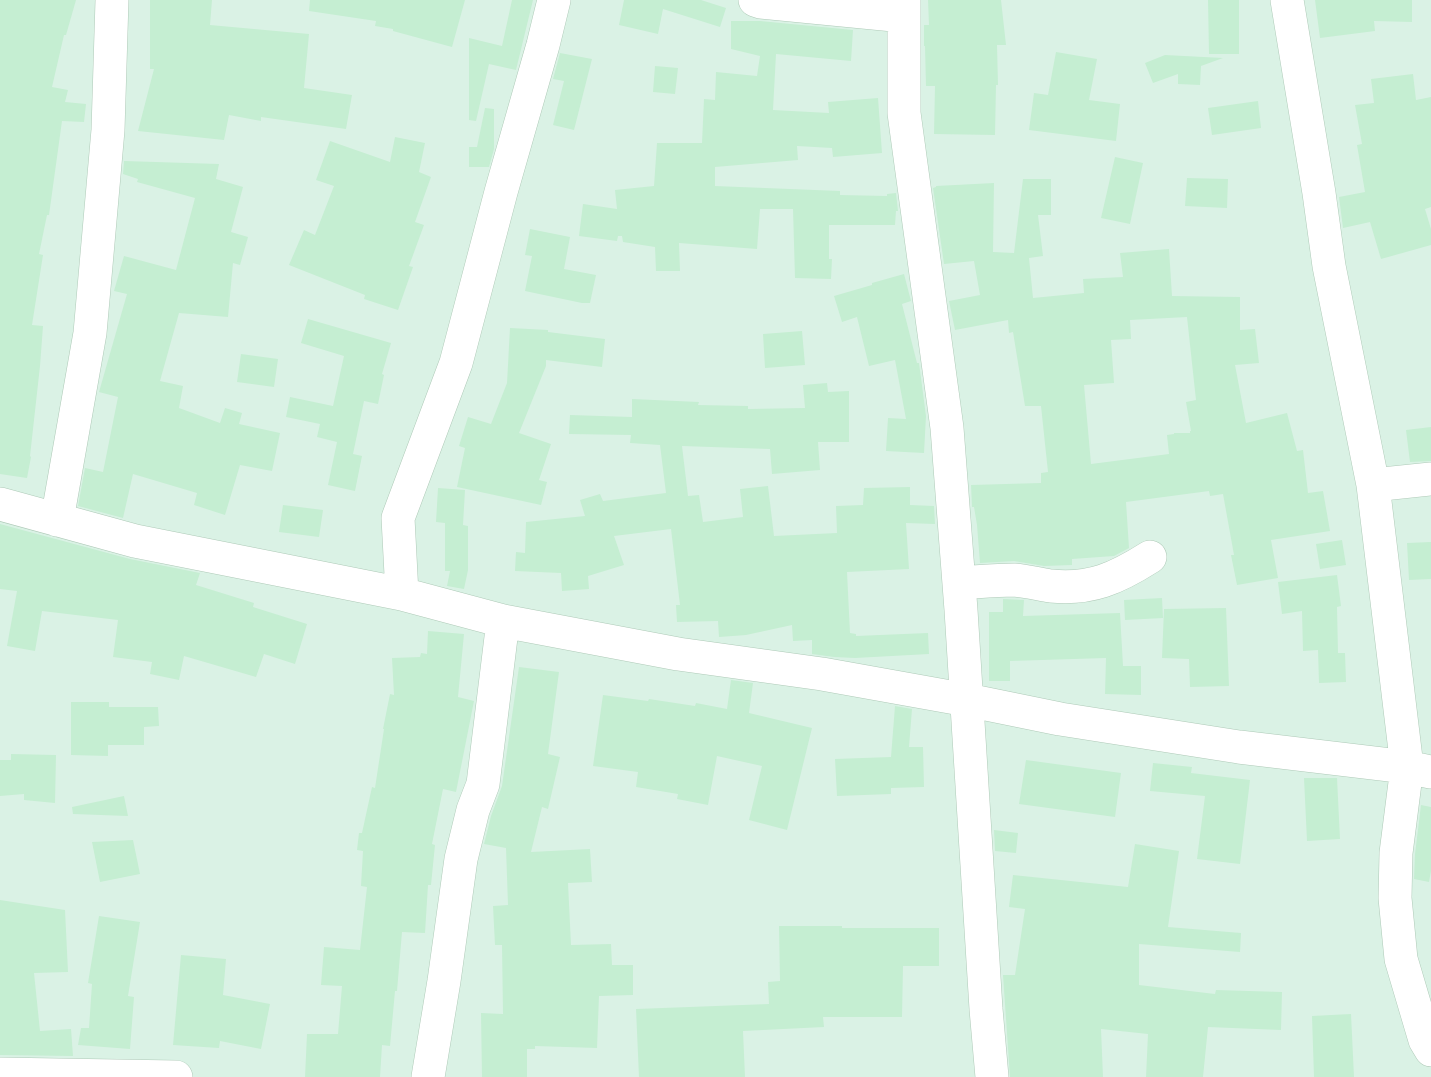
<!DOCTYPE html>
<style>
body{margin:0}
canvas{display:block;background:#ebfbf4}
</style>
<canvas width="1431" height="1077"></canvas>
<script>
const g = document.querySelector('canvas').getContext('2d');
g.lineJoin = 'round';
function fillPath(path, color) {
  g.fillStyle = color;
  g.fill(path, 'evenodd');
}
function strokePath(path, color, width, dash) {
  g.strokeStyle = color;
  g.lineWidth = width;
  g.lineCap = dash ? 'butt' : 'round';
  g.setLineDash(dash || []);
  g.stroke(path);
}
fillPath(new Path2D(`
 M0 0H1431V1077H0Z`), '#daf2e5');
fillPath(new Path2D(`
 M0 0H76L66 35H64L52 87 68 90 65 102 86 104 84 122 62 121 49 215H47L39 254 43 255 32 325 43 326 40 366 30 456 31 457 27 478 0 474Z
 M150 0H212L210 25 309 34 304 88 352 95 346 129 261 117V121L229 115 224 140 138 131 154 69H150Z
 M310 0H465L452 47 393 31V29L375 26 376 21 309 11Z
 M512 0H533L516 70 489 64 476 121 469 120V38L502 46Z
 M624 0H701L726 8 720 27 663 9 658 34 619 25Z
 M928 0H1001L1006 45H997L998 85H996L995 135 934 134 935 86H926L925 46H924V25H929Z
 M1208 0H1239V54H1209Z
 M1315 0H1412V22L1374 21 1375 31 1320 38Z
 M731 21H760L853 30 851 61 776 54 773 110 829 113 828 102 878 98 882 153 833 157 832 148 797 146 798 160 715 167V186L840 191V195L887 196V194L896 193 898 211H896L895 225H829V259H832L831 279 795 278 793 209H760L757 249 679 243 680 271H656L655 247 623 242 622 236H618L617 241 579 236 583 204 617 209 615 190 654 186 657 143H702L704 99 715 100 716 72 757 76 760 56 731 49Z
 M1056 52 1097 59 1089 100 1120 104 1116 141 1029 130 1034 93 1048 95Z
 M560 53 592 59 574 130 553 125 564 81 553 79Z
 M1165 55 1223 58 1201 66 1200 85 1178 84V74L1153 83 1145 63Z
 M655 66 678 68 675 94 653 92Z
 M1413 74 1416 100 1431 97V207L1425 209 1431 229V245L1381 259 1370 222 1343 228 1339 197 1365 192 1357 145 1362 144 1355 105 1374 103 1371 79Z
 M1258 101 1261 128 1212 135 1208 108Z
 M485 108 494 109V149L489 167H469V147H477Z
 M395 137 425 143 419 172 431 177 415 222 424 225 409 266 413 267 398 310 364 299 365 295 289 265 304 230 315 235 334 186 316 180 330 141 390 162Z
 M1115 157 1143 163 1130 224 1101 218Z
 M124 161 219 164 216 179 243 187 231 232 248 237 240 265 233 263 228 317 179 313 160 381 183 386 179 408 220 423 225 408 242 413 239 424 280 433 272 471 240 465 225 515 194 505 197 493 133 474 123 518 78 506 85 468 103 472 118 397 99 392 127 294 114 291 124 256 176 270 195 198 137 182 138 179 123 174Z
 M1187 178 1228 179 1227 208 1185 206Z
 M1023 179H1051V215H1038L1043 256 1029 258 1033 298 1084 293 1083 279 1123 277 1120 253 1169 249 1172 296 1240 297V330L1255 329 1259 363 1235 365 1246 423 1287 413 1297 451 1303 450 1308 493 1323 491 1330 531 1271 540 1278 578 1237 585 1231 555H1234L1223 494 1210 496 1209 491 1126 502 1129 548 1114 556 1072 559V565L1044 566 1014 561 980 563 977 525 974 507H972L971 485 1041 483V473L1048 472 1041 406H1025L1013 332 1009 333 1008 320 955 330 949 301 980 295 974 261 944 264 933 188 936 187V186L994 183 993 252 1014 253ZM1187 317 1196 400 1186 402 1191 431H1190V433H1174V434L1167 435 1169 454 1091 464 1084 385 1114 383 1111 340 1131 339 1130 320Z
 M530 229 570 237 564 269 596 275 590 303H582L525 291 532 256 525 255Z
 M904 274 911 301 902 304 917 363H919L926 416 924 453 886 451 888 418 906 419 895 360 869 366 857 317 842 322 834 296 872 285V283Z
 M308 319 391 343 382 374 384 375 378 404 364 401 353 454 362 456 355 491 328 485 337 442 317 437 320 424 286 417 290 397 333 406 344 356 301 343Z
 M510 328 548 330V332L605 339 602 367 546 360V366L519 433 551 444 539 480 547 482 541 505 457 487 465 448 459 446 468 417 491 424 507 383Z
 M802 331 805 365 765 368 763 334Z
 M241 354 278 359 274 387 237 382Z
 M827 383 828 392 849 391V442H818L820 470 772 474 770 449 682 446 688 496 699 495 703 522 743 517 740 489 768 486 774 536 837 533 836 506 863 505 864 488 910 487V505L934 506 935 524 906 523 909 569 847 572 850 633 856 634V636L928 633 929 654 855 658 834 657 812 654V640L793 641 792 625 746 635 719 637 718 621 677 622 676 605H680L671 529 614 536 624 565 588 576 589 589 562 591 561 573 515 571 516 552 525 553 526 522 585 516 580 500 600 494 603 501 666 493 660 445 630 443 631 435 569 434 570 415 632 417V399L699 402 698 405 748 406V409L805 408 803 385Z
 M1431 427V461L1410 462 1406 430Z
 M438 488 465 490 463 525 468 526V570L464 589 447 586 450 571H445V523L436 522Z
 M283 505 323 510 319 537 279 532Z
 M0 524 130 559 200 573 196 585 254 603 253 607 307 624 295 664 264 654 256 677 184 656 179 680 150 674 152 662 113 657 118 620 42 611 35 651 7 646 17 591 0 589Z
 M1342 540 1346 565 1320 569 1316 544Z
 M1431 542V579L1409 580 1407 543Z
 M1337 575 1341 606 1337 607 1338 653H1345L1346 682 1319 683 1318 650 1303 651 1302 611 1282 614 1278 582Z
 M1162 598 1163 618 1125 620 1124 600Z
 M1003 599 1024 600 1023 616 1120 613 1123 666H1141V695L1105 694 1106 658 1010 661V681H989V612H1003Z
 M1226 608 1229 686 1190 687 1189 659 1162 658 1164 609Z
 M428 631 464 634 458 697 474 701 456 792 443 789 432 844 435 845 431 885H428L425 933 402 932 397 991H395L390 1046 382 1045 380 1077H305L307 1034H338L342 986 321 985 324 947 360 950 367 887 361 886 363 851 357 850 359 833H362L372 787 375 788 384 729H383L390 694 394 695 392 658 420 657 421 653 427 654Z
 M519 667 559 672 548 754 560 757 548 809 542 807 531 852 590 849 592 882 568 883 571 945 611 944 612 965H633V995L599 996 597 1048 535 1046V1049H527V1077H482L481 1013 503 1014 502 945H495L493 906 508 905 506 848 484 844 491 816 502 786Z
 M731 680 753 683 749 713 812 728 787 830 749 820 762 766 717 756 708 805 677 799 678 794 636 787 638 772 593 766 603 695 648 701 649 699 695 706 696 703 727 709Z
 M71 702H109V707H158L159 726 144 727V745H108V756L71 755Z
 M895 706 912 709 909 747H923L924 787 891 788V794L837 796 835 759 891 757Z
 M11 754 56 755 55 803 24 800V794L0 796V760H11Z
 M1026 760 1121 773 1115 817 1019 804Z
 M1153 763 1192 767 1191 773 1250 780 1240 864 1197 859 1205 796 1150 791Z
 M1304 778H1337L1340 839 1307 841Z
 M124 796 128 816 73 814 72 807Z
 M1421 805 1431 807V871L1429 882 1414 879 1415 854Z
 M994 830 1018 833 1016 853 995 851Z
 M133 840 140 874 100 882 92 842Z
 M1135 844 1179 851 1168 927 1241 933 1240 952 1139 944V985L1215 994 1216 990 1282 992 1281 1030 1208 1027 1203 1077H1146L1148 1034 1101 1029 1103 1077H1010L1003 975H1015L1025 909 1009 907 1013 875 1128 887Z
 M0 900 65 910 68 972 34 973 40 1031 71 1029 73 1056 0 1055Z
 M99 916 140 922 128 996 134 997 130 1049 78 1045 81 1028H89L92 984 88 983Z
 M779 926H842V928H939V966H903L902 1017H823L824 1027 743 1031 745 1077H639L636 1009 769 1004 768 982 780 981Z
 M181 955 226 959 223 995 270 1004 261 1049 220 1041 219 1048 173 1045Z
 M1351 1014 1354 1077H1314L1312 1016Z`), '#c5eed2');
const minor = new Path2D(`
 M755 0 761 2 904 16
 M904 0V113L947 428 961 610 986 1009 992 1077
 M1287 0 1319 193 1329 266 1373 485 1407 767 1396 853 1395 898 1401 959 1425 1040 1431 1050
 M1373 485 1431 479
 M0 504 135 541 402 594 503 621 678 654 822 674 967 700 1060 719 1239 747 1407 767 1431 772
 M57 520 90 333 108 130 112 0
 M959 583C977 582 996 580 1014 580 1026 581 1039 584 1051 586 1091 590 1117 578 1150 557
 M402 594 398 518 456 363 501 192 543 45 554 0
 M0 1074 176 1077
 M428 1077 444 981 461 859 473 810 483 784 503 621`);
strokePath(minor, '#afcab8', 34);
strokePath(minor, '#fff', 33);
</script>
